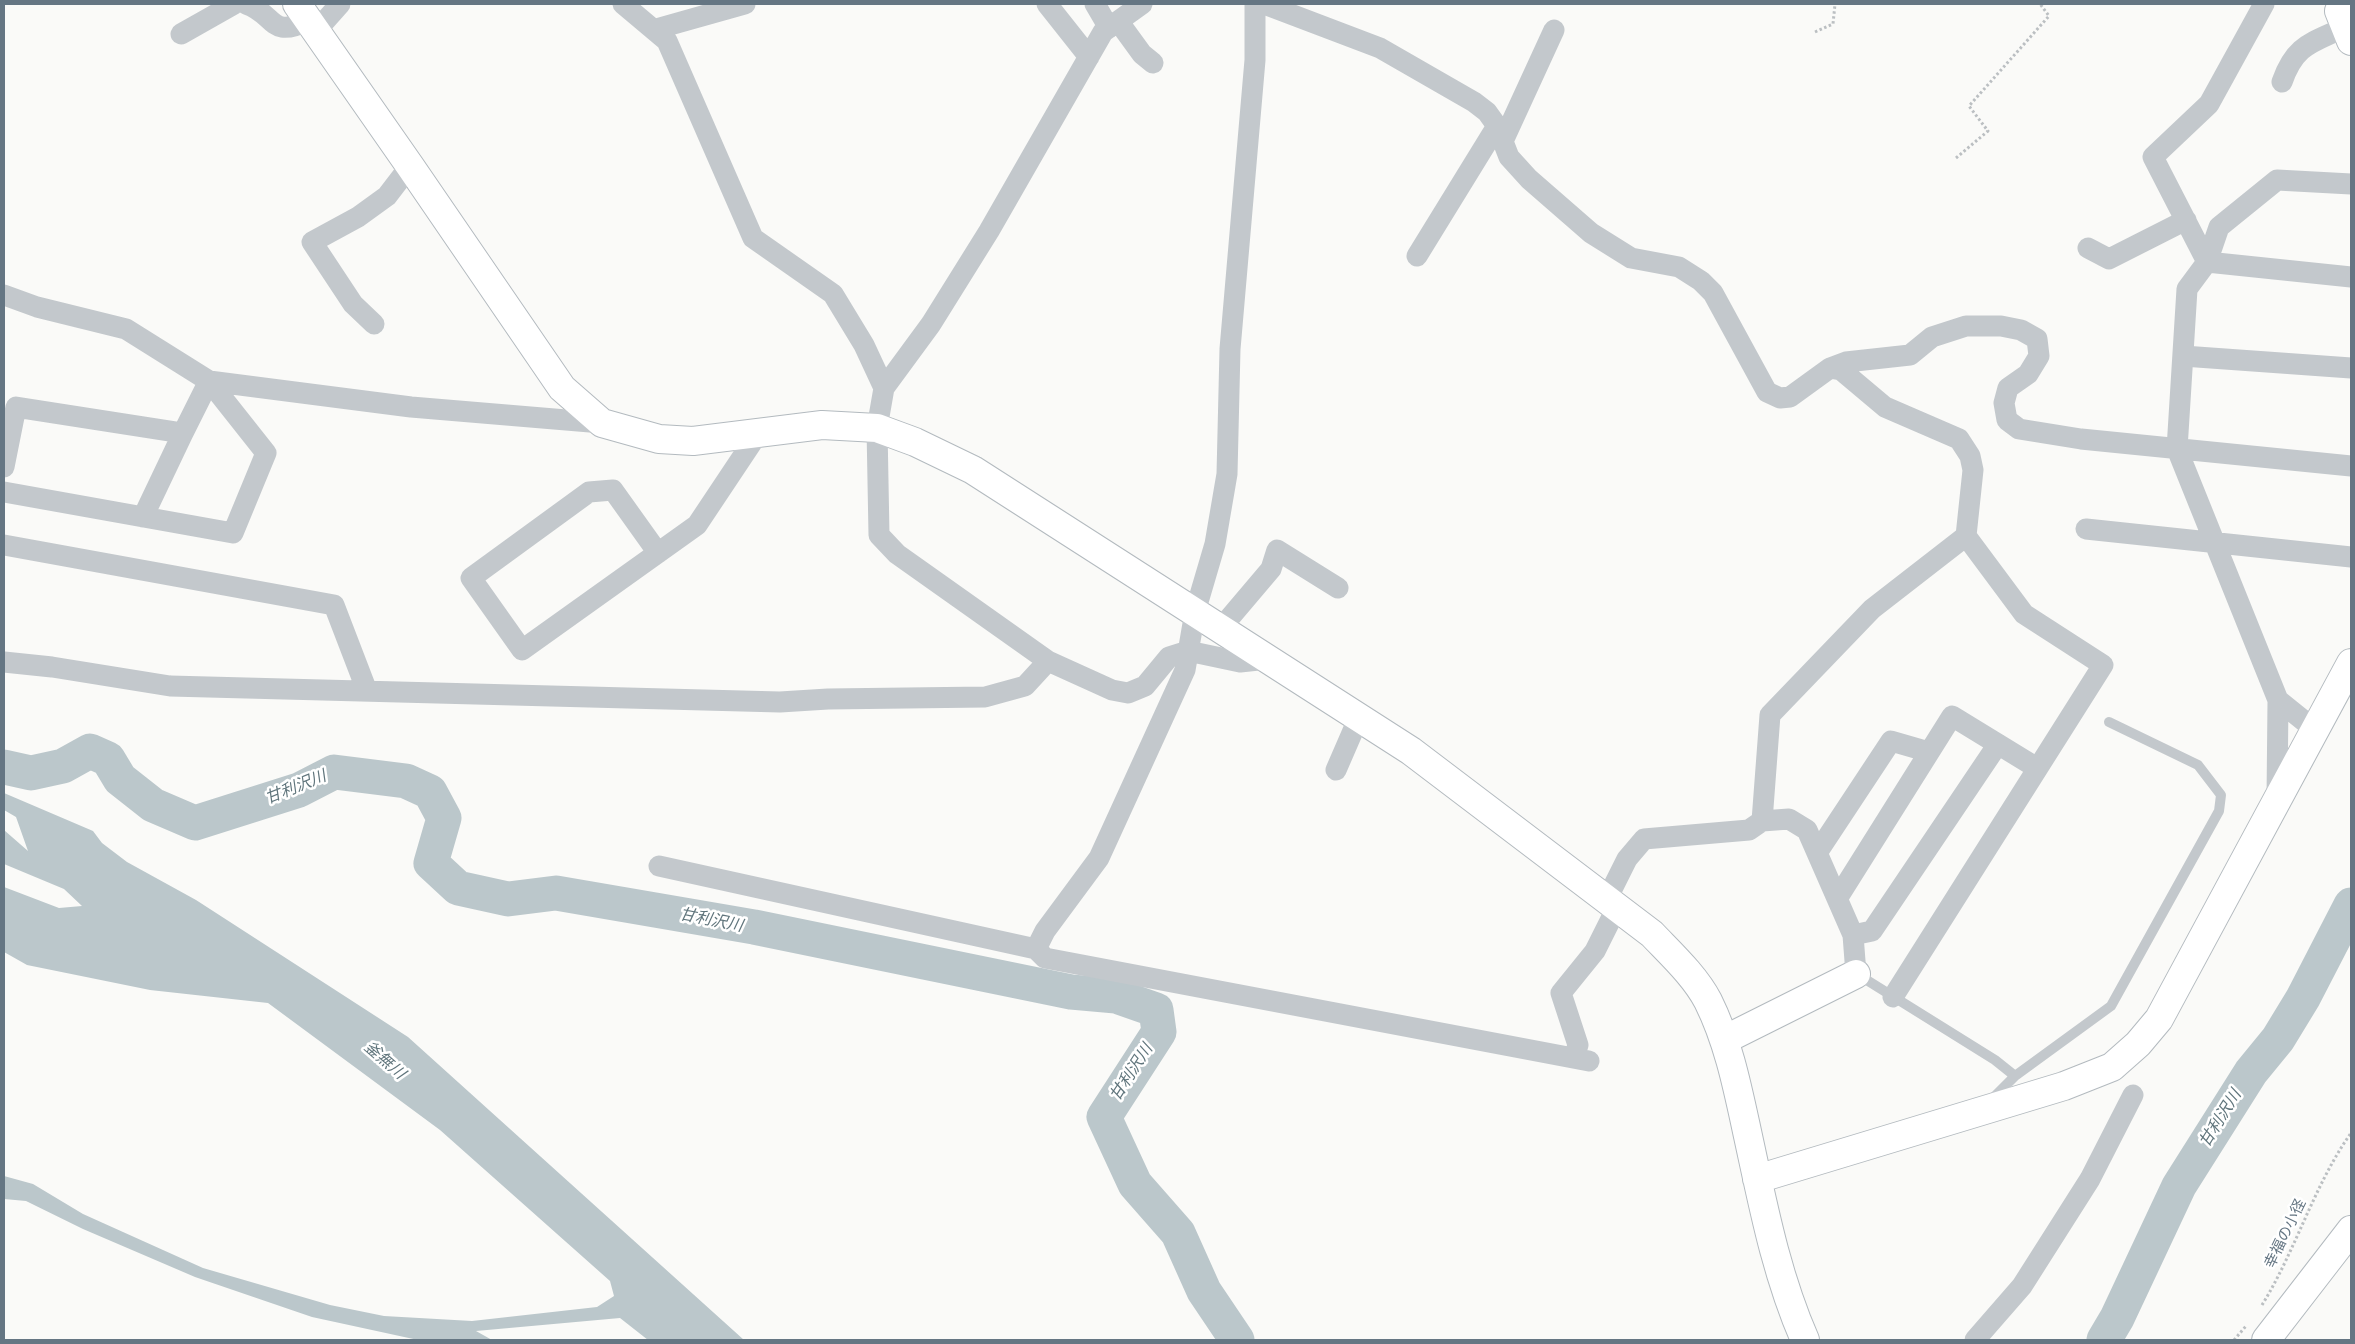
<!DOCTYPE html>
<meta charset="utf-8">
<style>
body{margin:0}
#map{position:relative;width:2355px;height:1344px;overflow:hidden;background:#fafaf8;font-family:Roboto,sans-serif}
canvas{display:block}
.frame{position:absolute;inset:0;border:5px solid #657683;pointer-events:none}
</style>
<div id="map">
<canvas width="2355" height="1344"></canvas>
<div class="frame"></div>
</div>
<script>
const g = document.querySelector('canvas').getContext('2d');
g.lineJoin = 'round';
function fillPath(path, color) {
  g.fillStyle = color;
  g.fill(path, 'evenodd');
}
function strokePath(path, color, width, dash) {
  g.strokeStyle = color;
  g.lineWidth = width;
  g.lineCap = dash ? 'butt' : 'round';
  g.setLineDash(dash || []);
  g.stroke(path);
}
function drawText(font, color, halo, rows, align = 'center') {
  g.font = font + ' Roboto,"Noto Sans JP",sans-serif';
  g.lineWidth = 5;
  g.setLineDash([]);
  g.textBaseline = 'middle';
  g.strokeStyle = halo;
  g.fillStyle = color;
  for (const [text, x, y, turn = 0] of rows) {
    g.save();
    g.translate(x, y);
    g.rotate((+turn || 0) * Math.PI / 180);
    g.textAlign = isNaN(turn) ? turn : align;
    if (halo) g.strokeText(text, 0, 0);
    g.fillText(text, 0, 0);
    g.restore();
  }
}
fillPath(new Path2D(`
 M4 793 93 831 102 843 127 862 196 900 408 1037 744 1340H648L620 1318 476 1331 492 1340H418L312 1317 195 1277 83 1229 26 1201 4 1199V1176L33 1184 83 1214 203 1268 330 1305 384 1316 472 1321 597 1307 614 1296 610 1281 440 1130 268 1003 150 990 27 965 4 952V887L59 908 82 906 64 889 4 864V830L28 851 16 817 4 810Z`), '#bbc7cb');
strokePath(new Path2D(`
 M4 767 31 773 63 766 90 751 108 759 120 779 153 805 195 823 299 790 334 772 406 781 430 792 444 818 431 863 458 888 508 899 556 893 754 927 1071 992 1116 996 1156 1010 1159 1032 1104 1117 1135 1184 1178 1233 1204 1291 1237 1340
 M2104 1340 2117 1318 2179 1186 2251 1072 2278 1039 2303 998 2351 905`), '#bbc7cb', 35);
const secondary = new Path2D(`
 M297 4 410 166 562 388 602 423 659 439 693 441 822 425 877 428 915 442 973 470 1411 751 1652 934C1671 954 1695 976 1708 1001 1729 1043 1738 1090 1748 1136 1763 1205 1776 1274 1805 1340
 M2339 11 2351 41
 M1724 1040 1856 974
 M1757 1179 2064 1086 2112 1067 2138 1044 2159 1019 2351 663
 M2266 1340 2351 1230`);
strokePath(secondary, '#b3babf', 30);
strokePath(new Path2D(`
 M1815 32 1833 24 1835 4
 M1956 158 1988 131 1969 106 2049 16 2040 4
 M2262 1305C2296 1250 2314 1185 2351 1133
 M2234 1340 2246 1326`), '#bbbfc2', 3, [2.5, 2.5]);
strokePath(new Path2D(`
 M1857 974 1995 1060 2015 1076
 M1990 1101 2015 1076 2111 1006 2219 811 2221 795 2198 765 2109 722`), '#c3c8cc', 10);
strokePath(new Path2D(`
 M246 4C276 14 269 40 309 20
 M623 4 667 41 753 238 833 294 864 345 884 388
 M1047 4 1089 57
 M1095 4 1109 28
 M1142 4 1103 32 989 231 931 324 884 388 877 428 879 535 897 554 1048 661 1112 690 1128 693 1145 686 1169 657 1188 651 1240 662 1268 659
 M1264 4 1380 48 1474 102 1487 112 1497 126 1509 157 1529 179 1591 233 1631 258 1679 267 1701 281 1713 293 1767 392 1780 398 1790 397 1830 368 1841 370 1885 407 1959 439 1970 456 1973 470 1966 536 2024 614 2103 665 1893 997
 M2264 4 2209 104 2153 157 2207 262 2351 277
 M1118 21 1142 54 1153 63
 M656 29 745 4
 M316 31 340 4
 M181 34 234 4
 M2282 82C2295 44 2312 43 2345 27
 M1503 141 1554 30
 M2088 248 2109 259 2186 220
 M1417 256 1497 126
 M4 295 37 307 126 329 209 381 411 407 602 423
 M374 324 353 304 312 242 358 217 387 196 410 166
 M2183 356 2351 368
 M1830 368 1846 362 1910 355 1932 337 1966 326H2001L2021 330 2037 339 2039 356 2028 374 2008 388 2004 403 2007 420 2019 429 2081 439 2351 466
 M4 467 16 407 183 433 209 381 266 453 233 533 4 492
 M143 517 183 433
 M2086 529 2351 557
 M4 545 334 605 367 691
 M658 553 613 490 589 492 471 578 522 650 697 525 759 432
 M1221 628 1271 569 1277 550 1338 588
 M4 662 52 667 170 686 780 702 828 699 985 697 1025 686 1048 661
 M2278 700 2314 729
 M1336 770 1359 717
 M2277 799 2278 700 2177 449 2187 289 2207 262 2219 227 2277 180 2351 184
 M1762 821 1770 715 1872 609 1966 536
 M1817 853 1891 741 1929 752
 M659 866 1036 949 1045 958 1589 1061
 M1607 899 1627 859 1644 839 1749 830 1762 821 1789 819 1807 830 1853 935 1856 974
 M1837 899 1952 716 2037 768
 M1853 935 1872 931 1998 744
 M1036 949 1045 931 1099 858 1185 670 1195 612 1215 544 1227 474 1230 349 1255 60V4
 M1574 1058 1578 1045 1561 993 1595 951 1617 907
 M1975 1340 2022 1286 2090 1179 2133 1095`), '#c3c8cc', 21);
strokePath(secondary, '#fff', 28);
drawText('15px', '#657683', '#fff', [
 ["幸福の小径",2286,1234,-64]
]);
drawText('italic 16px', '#60757c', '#fff', [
 ["甘利沢川",296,788,-22],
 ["甘利沢川",711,921,11],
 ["釜無川",384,1061,41],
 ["甘利沢川",1132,1073,-57],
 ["甘利沢川",2221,1119,-58]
]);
</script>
